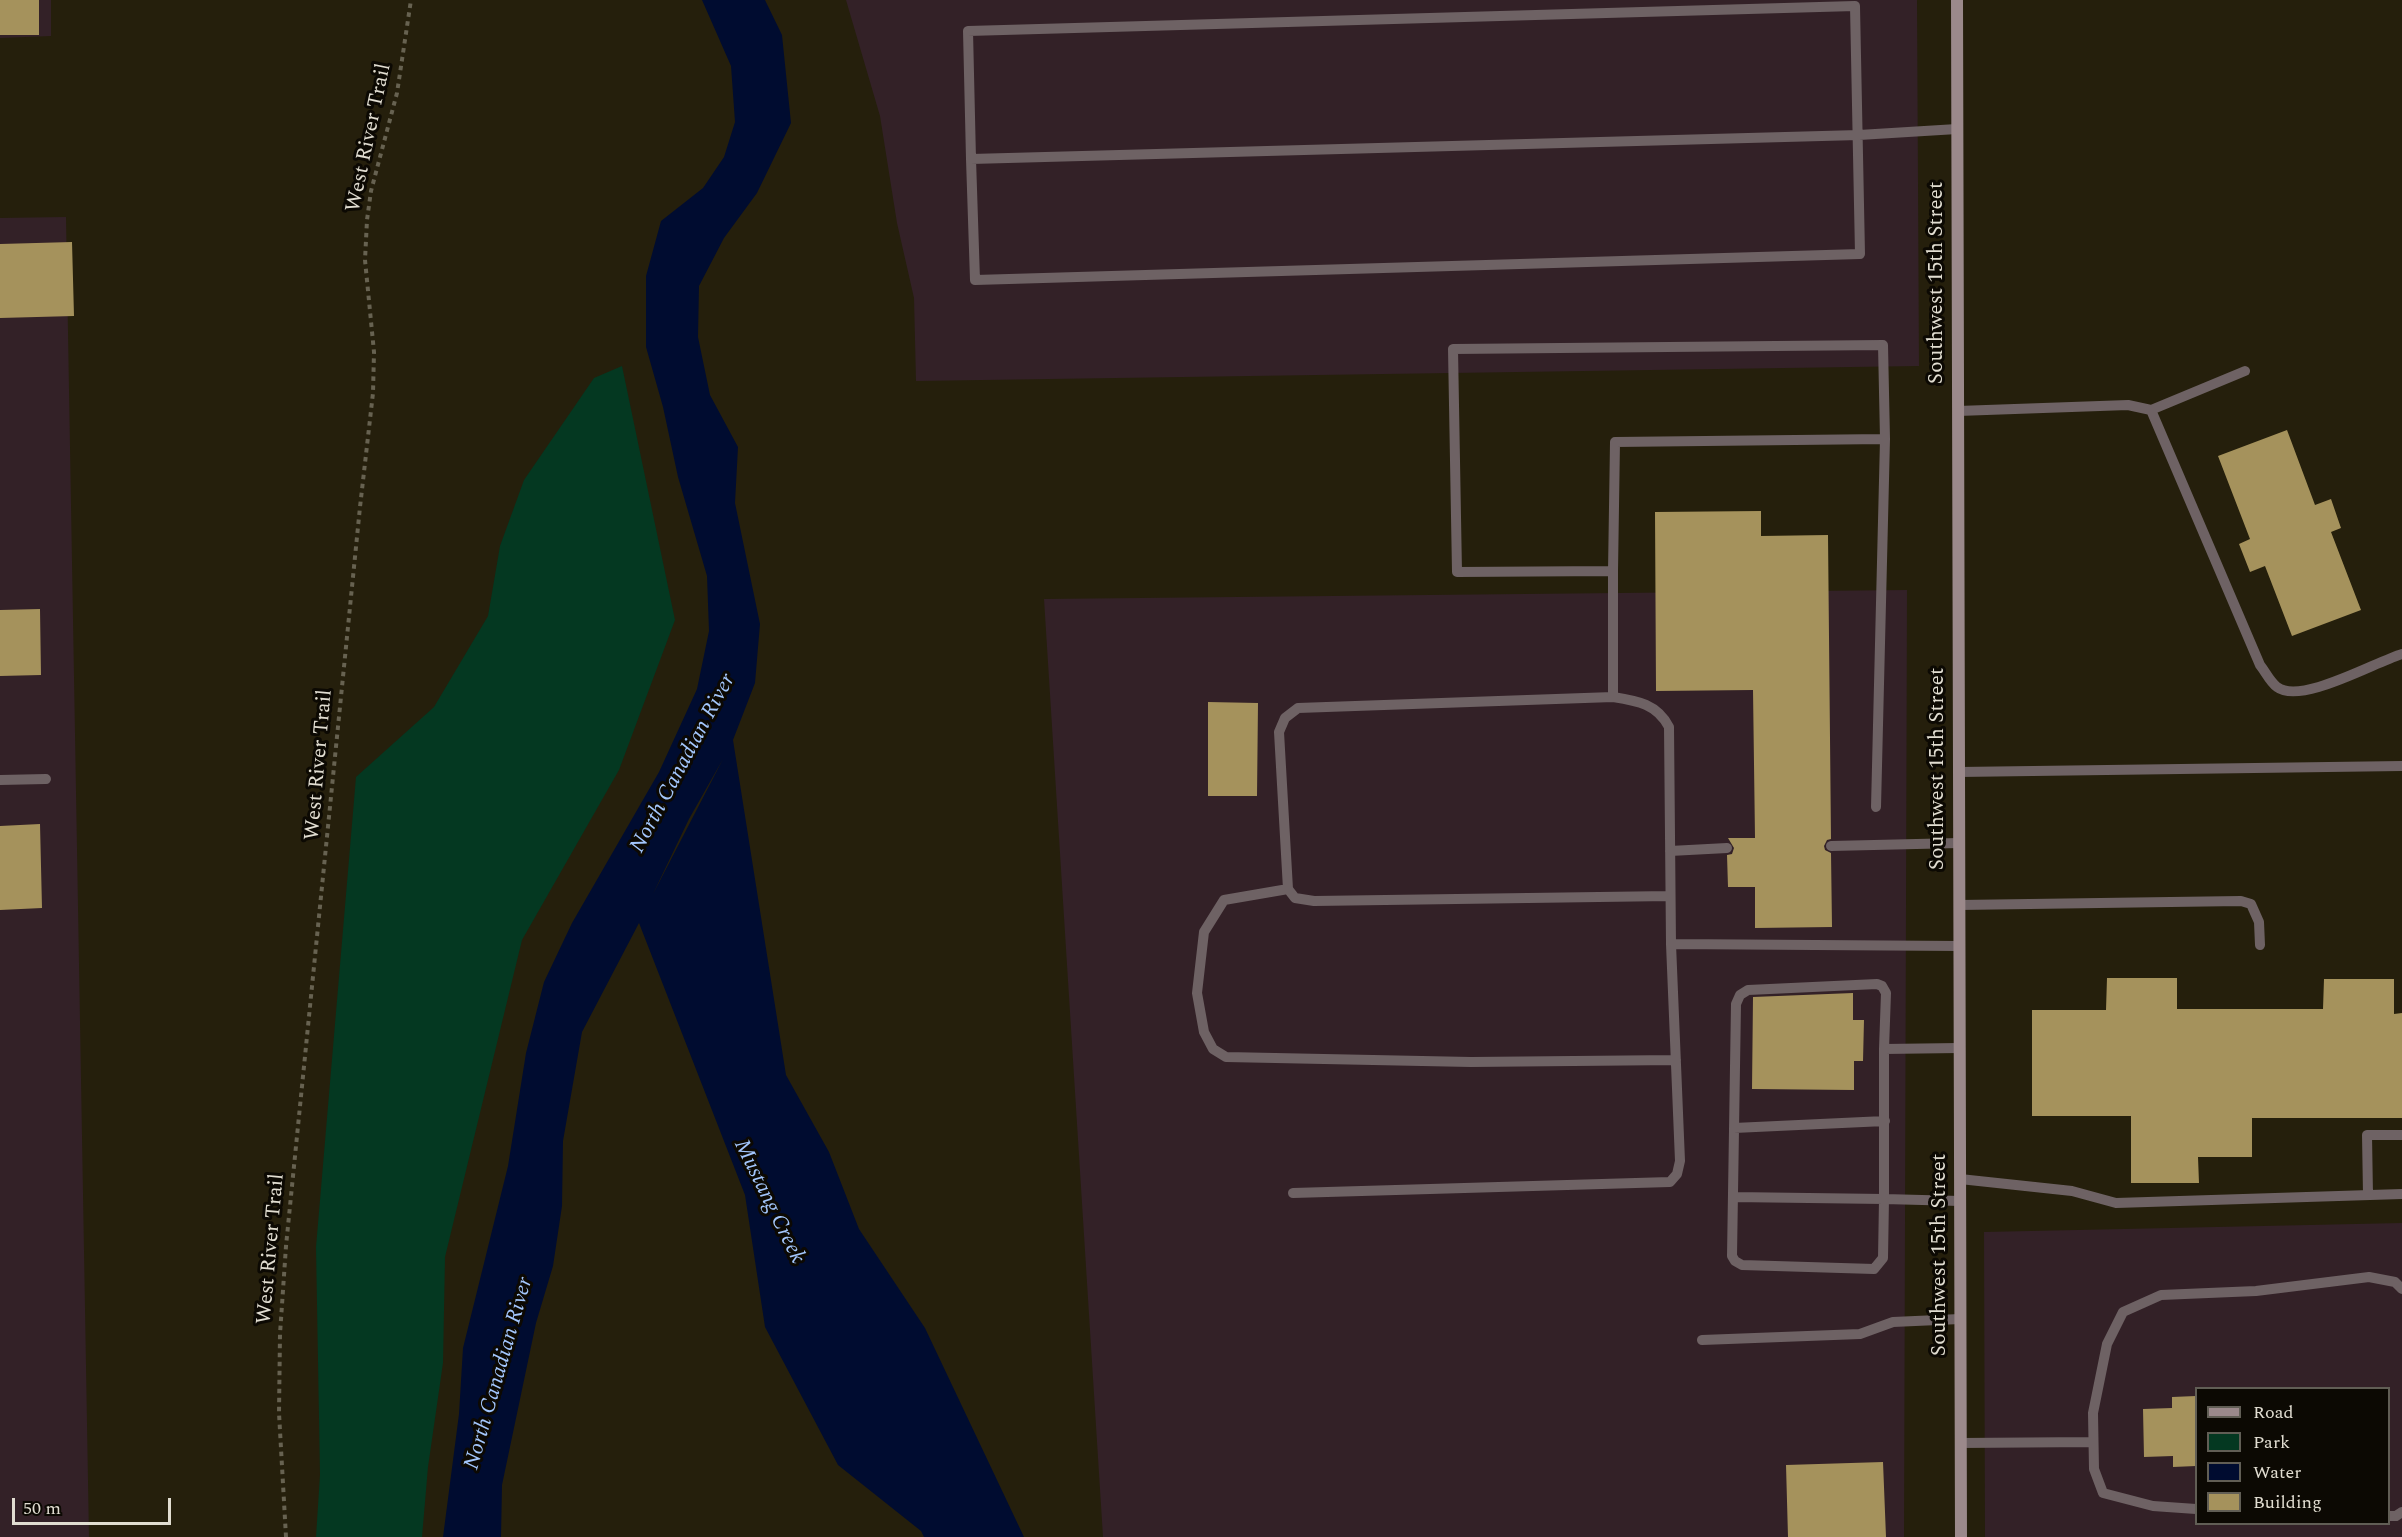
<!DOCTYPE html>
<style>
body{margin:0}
#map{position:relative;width:2402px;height:1537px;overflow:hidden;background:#251f0c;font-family:Spectral,serif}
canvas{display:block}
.legend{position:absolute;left:2195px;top:1387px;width:195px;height:138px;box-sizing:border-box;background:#0c0903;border:2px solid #615e55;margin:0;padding:8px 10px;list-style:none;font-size:18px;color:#e1ddd1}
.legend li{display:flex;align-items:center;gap:12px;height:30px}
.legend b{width:30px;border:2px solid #615e55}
.scale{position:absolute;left:12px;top:1498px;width:159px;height:27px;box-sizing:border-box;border:3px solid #e1ddd1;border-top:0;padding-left:8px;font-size:18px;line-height:21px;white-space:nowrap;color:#e1ddd1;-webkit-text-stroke:4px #0c0903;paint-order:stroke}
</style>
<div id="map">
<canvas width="2402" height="1537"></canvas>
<ul class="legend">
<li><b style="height:8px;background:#9b898b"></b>Road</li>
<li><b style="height:16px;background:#043821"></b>Park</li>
<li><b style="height:16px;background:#000c30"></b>Water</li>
<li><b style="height:16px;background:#a5925c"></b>Building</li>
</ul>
<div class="scale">50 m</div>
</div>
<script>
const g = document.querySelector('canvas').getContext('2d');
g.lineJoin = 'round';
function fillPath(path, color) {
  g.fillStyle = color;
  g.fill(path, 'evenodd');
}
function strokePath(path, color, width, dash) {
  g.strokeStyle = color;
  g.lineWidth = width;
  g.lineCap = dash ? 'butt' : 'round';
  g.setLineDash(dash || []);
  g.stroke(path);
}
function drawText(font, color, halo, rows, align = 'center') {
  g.font = font + ' Spectral,serif';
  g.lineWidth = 6;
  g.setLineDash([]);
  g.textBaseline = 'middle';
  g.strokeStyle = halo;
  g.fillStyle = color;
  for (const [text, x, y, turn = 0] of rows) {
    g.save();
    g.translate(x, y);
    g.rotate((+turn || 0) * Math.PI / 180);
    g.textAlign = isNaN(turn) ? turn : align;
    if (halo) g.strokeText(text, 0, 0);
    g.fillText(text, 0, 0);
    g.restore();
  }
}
fillPath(new Path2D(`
 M0 0H51V36L0 38Z
 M846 0H1917L1919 366 916 381 914 298 897 223 880 116Z
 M66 217 89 1537H0V218Z
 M1907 590 1904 1537H1103L1044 599Z
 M2402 1223V1537H1985L1984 1232ZM2196 1388H2388V1524H2196Z`), '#332127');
fillPath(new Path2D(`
 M622 366 675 620 619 770 522 940 445 1257 443 1363 428 1467 422 1537H316L320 1475 316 1247 356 777 434 707 488 616 500 546 524 480 594 378Z`), '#043821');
fillPath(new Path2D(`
 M702 0H765L782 35 791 123 757 193 724 238 699 286 698 337 710 395 738 447 735 503 760 624 755 683 733 740 786 1075 829 1152 859 1229 925 1328 1024 1537H924L921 1531 838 1465 765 1327 745 1195 639 923 582 1032 563 1141 562 1206 553 1266 536 1323 502 1485 501 1537H443L459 1414 463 1348 508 1166 526 1053 544 982 572 923 659 772 697 689 709 631 707 576 678 477 663 407 646 347V276L661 221 703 188 724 157 735 122 731 66ZM723 759 653 894 689 819Z`), '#000c30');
fillPath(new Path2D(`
 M0 0H39V35H0Z
 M72 242 74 316 0 318V244Z
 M2287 430 2315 505 2331 499 2341 528 2331 532 2361 610 2292 636 2265 566 2250 572 2239 544 2250 539 2218 456Z
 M1761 511V536L1828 535 1831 839 1827 840 1824 846 1825 850 1831 853 1832 927 1755 928V887H1728L1727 855 1732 854 1734 848 1728 838H1755L1753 690 1656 691 1655 512Z
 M40 609 41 675 0 676V610Z
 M1208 702 1258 703 1257 796H1208Z
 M40 824 42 908 0 910V826Z
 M2107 978H2177V1009H2323L2324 979H2394V1014L2402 1013V1118H2252V1157H2198L2199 1183H2131V1116H2032V1010H2106Z
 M1853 993V1020H1864L1863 1061H1854V1090L1752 1089 1753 997Z
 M2196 1396V1466L2173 1467V1456L2144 1457 2143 1409 2172 1408V1397Z
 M1883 1462 1886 1537H1788L1786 1465Z`), '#a5925c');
strokePath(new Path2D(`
 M286 1537 279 1413 280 1334 286 1246 360 507 373 393 374 352 365 260 367 220 371 191 397 93 411 0`), '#676251', 4, [4.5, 4.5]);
strokePath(new Path2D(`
 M971 159 968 31 1855 6 1860 254 975 280 971 159 1859 135 1957 129
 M2151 410 2245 371
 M1958 411 2128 405 2151 410 2260 665C2265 671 2270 682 2277 687 2301 705 2375 662 2402 654
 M1613 571V697
 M1959 772 2402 766
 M0 780 46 779
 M1876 807 1885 439 1883 345 1453 349 1457 572 1613 571 1615 442 1885 439
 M1831 846 1959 843
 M1670 851 1727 848
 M1288 889 1224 900 1204 932 1197 993 1204 1032 1213 1049 1226 1057 1471 1062 1676 1060
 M1670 896 1314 901 1295 898 1288 889 1279 732 1285 718 1298 708 1613 697C1638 701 1657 704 1669 727L1671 944 1959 946
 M1959 905 2241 901 2251 904 2259 922 2260 945
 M1959 1048 1884 1049V1199L1960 1201
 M1734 1128 1885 1121
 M1960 1179 2072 1191 2116 1203 2402 1194
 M1293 1193 1670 1182 1677 1174 1680 1161 1671 944
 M2368 1195 2367 1135H2402
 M1733 1197 1884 1199 1883 1258 1874 1269 1742 1265 1735 1261 1732 1256 1736 1004 1740 995 1748 990 1877 984 1882 986 1886 993 1884 1049
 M1702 1340 1860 1334 1893 1322 1960 1319
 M1960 1443 2093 1442
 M2196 1509 2153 1506 2103 1493 2094 1469 2093 1413 2107 1344 2123 1312 2161 1295 2256 1291 2369 1277 2395 1282 2402 1289
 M2388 1516H2396L2402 1512`), '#6e6264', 10);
strokePath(new Path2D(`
 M1957 0 1961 1537`), '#9b898b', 12);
drawText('21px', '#e1ddd1', '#0c0903', [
 ["West River Trail",370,138,-78],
 ["Southwest 15th Street",1938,283,-90],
 ["West River Trail",320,765,-85],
 ["Southwest 15th Street",1939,769,-90],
 ["West River Trail",272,1249,-85],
 ["Southwest 15th Street",1941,1255,-90]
]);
drawText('italic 22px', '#a3c6fc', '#0c0903', [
 ["North Canadian River",684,764,-62],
 ["Mustang Creek",768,1202,64],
 ["North Canadian River",500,1374,-74]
]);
</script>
